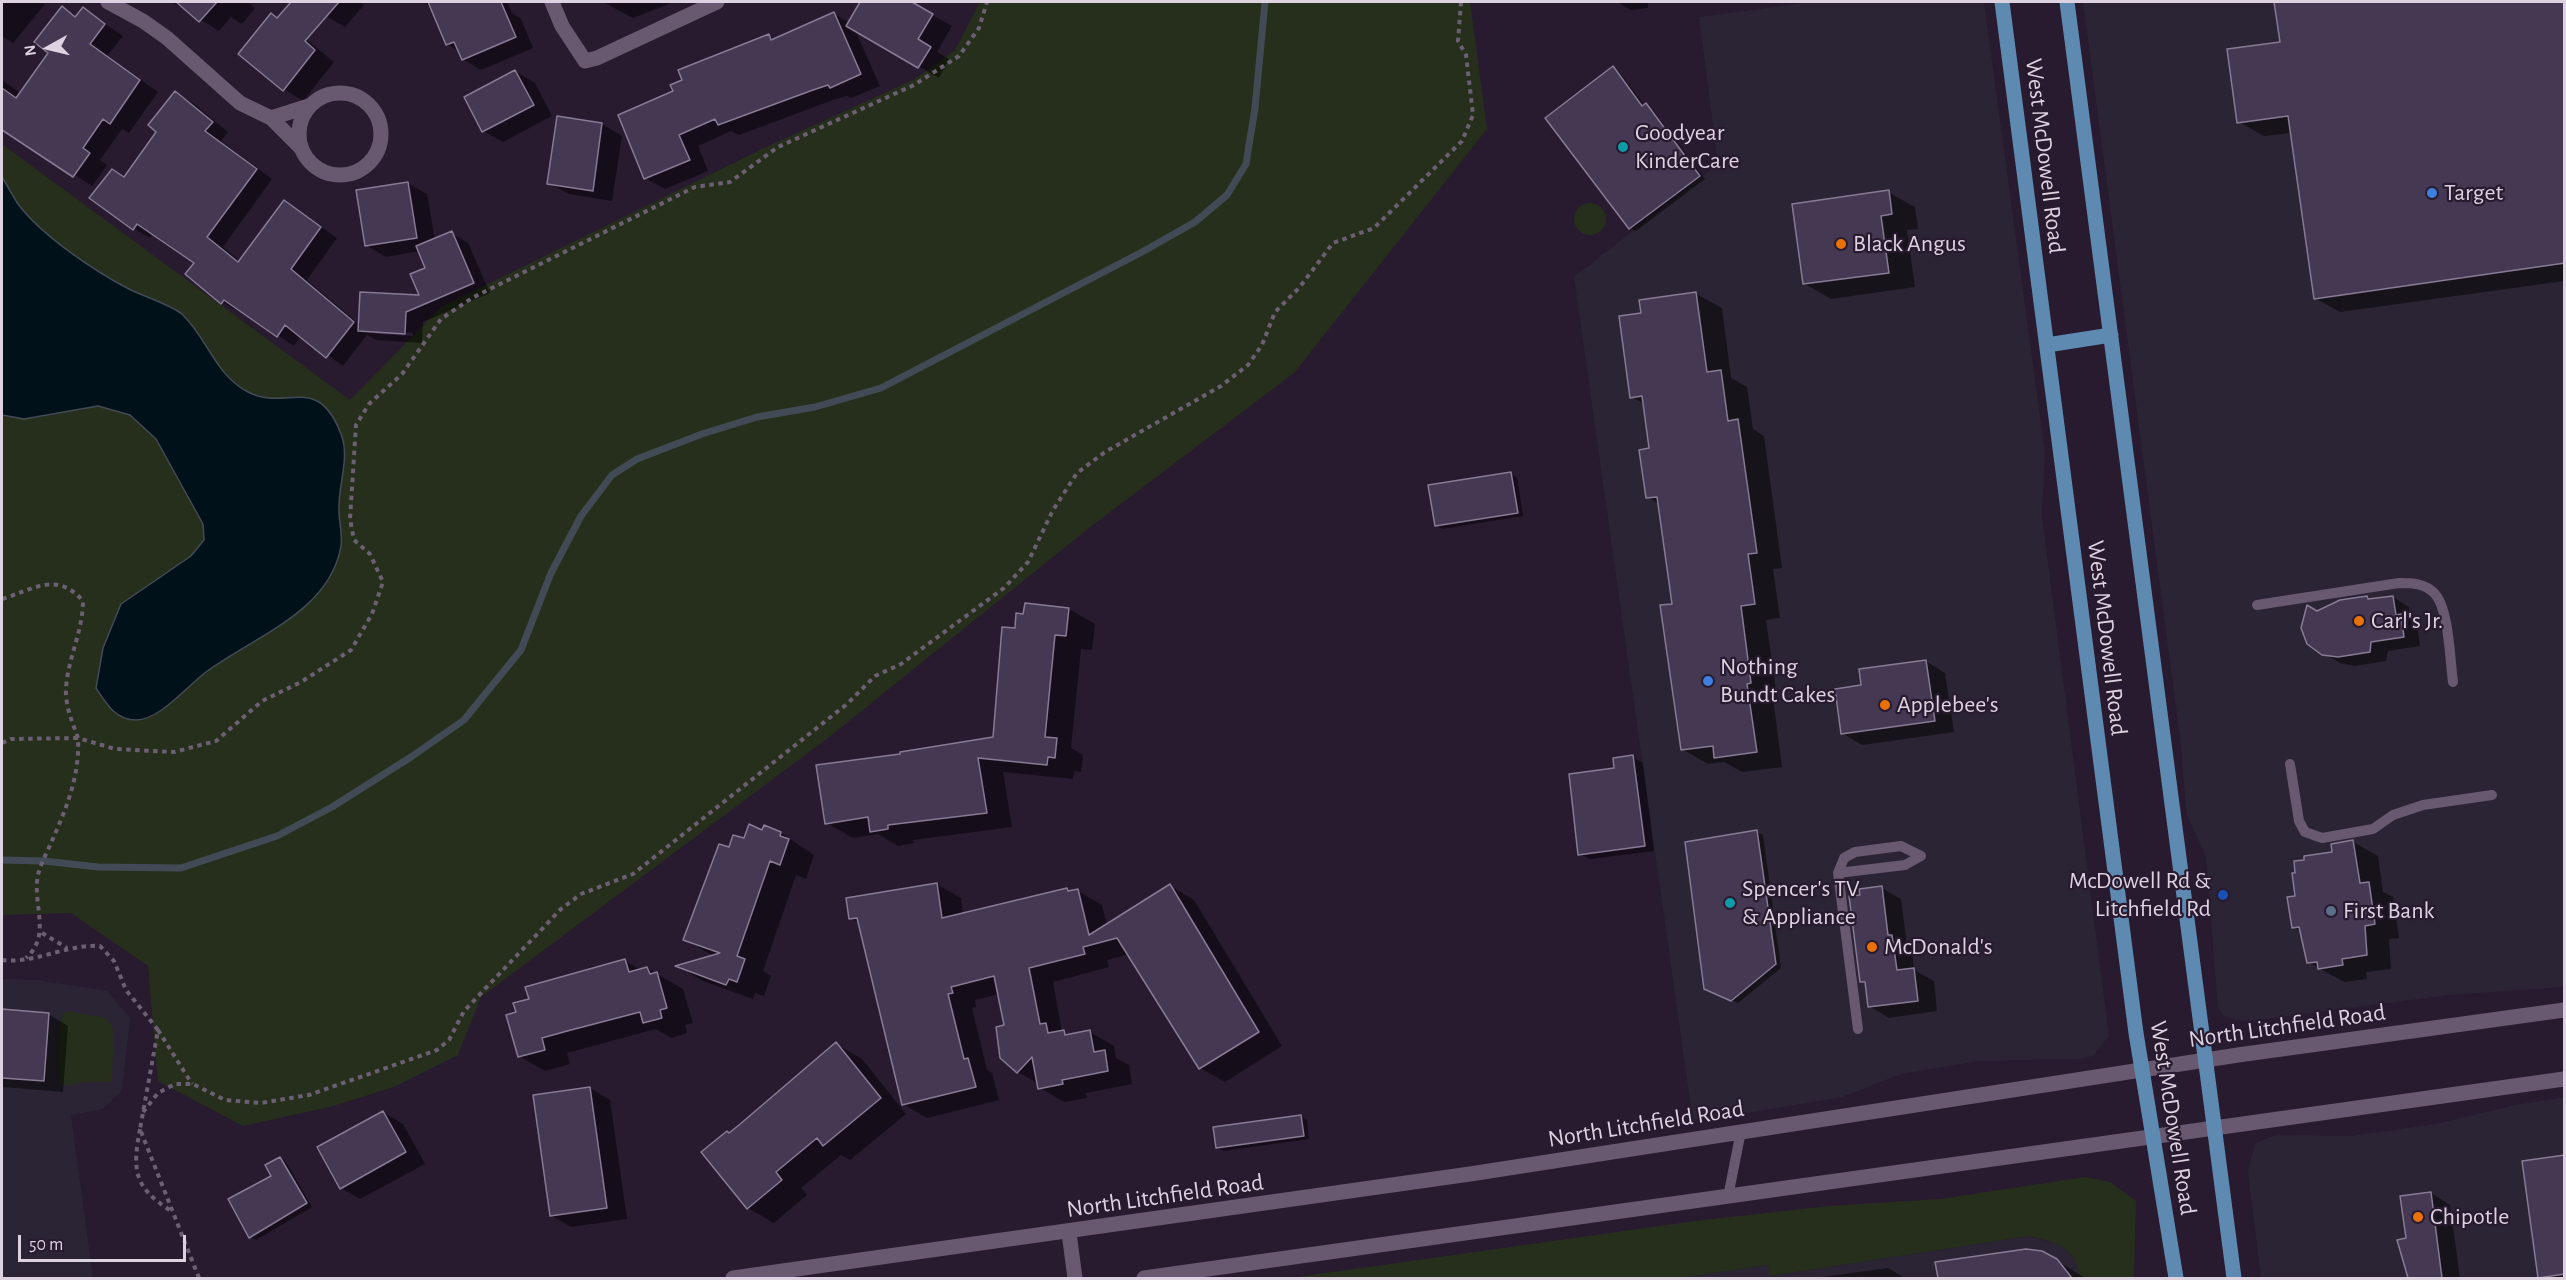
<!DOCTYPE html>
<style>
body{margin:0}
#map{position:relative;width:2566px;height:1280px;overflow:hidden;background:#281a2f;font-family:"Alegreya Sans",sans-serif}
canvas{display:block}
.frame{position:absolute;inset:0;border:3px solid #dcd2e0;pointer-events:none}
.north{position:absolute;left:18px;top:18px;width:60px;height:60px;-webkit-text-stroke:4px #281a2f;paint-order:stroke;rotate:262deg;font-size:16px;font-weight:700;line-height:24px;text-align:center;color:#dcd2e0}
.north::after{content:'';display:block;margin:auto;width:21px;height:27px;background:#dcd2e0;clip-path:polygon(50% 0,100% 100%,50% 72%,0 100%)}
.scale{position:absolute;left:18px;top:1235px;width:168px;height:27px;box-sizing:border-box;border:3px solid #dcd2e0;border-top:0;padding-left:8px;font-size:18px;line-height:21px;white-space:nowrap;color:#dcd2e0;-webkit-text-stroke:4px #281a2f;paint-order:stroke}
</style>
<div id="map">
<canvas width="2566" height="1280"></canvas>
<div class="frame"></div>
<div class="north">N</div>
<div class="scale">50 m</div>
</div>
<script>
const g = document.querySelector('canvas').getContext('2d');
g.lineJoin = 'round';
function fillPath(path, color) {
  g.fillStyle = color;
  g.fill(path, 'evenodd');
}
function strokePath(path, color, width, dash) {
  g.strokeStyle = color;
  g.lineWidth = width;
  g.lineCap = dash ? 'butt' : 'round';
  g.setLineDash(dash || []);
  g.stroke(path);
}
function drawText(font, color, halo, rows, align = 'center') {
  g.font = font + ' "Alegreya Sans",sans-serif';
  g.lineWidth = 4.5;
  g.setLineDash([]);
  g.textBaseline = 'middle';
  g.strokeStyle = halo;
  g.fillStyle = color;
  for (const [text, x, y, turn = 0] of rows) {
    g.save();
    g.translate(x, y);
    g.rotate((+turn || 0) * Math.PI / 180);
    g.textAlign = isNaN(turn) ? turn : align;
    if (halo) g.strokeText(text, 0, 0);
    g.fillText(text, 0, 0);
    g.restore();
  }
}
fillPath(new Path2D(`
 M1812 2H1984L2045 453 2042 516 2109 1036 2093 1056 2078 1059 1980 1061 1901 1074 1842 1097 1693 1122 1574 277 1718 164 1699 17Z
 M2083 2H2564V987L2449 995 2251 1021 2236 1020 2224 1016 2218 1008 2206 857 2187 816 2180 738Z
 M2 979 37 980 107 991 130 1018 122 1090 103 1109 71 1115 93 1278H2Z
 M2564 1097V1278H2261L2248 1170 2255 1145 2266 1138 2279 1135 2351 1136 2436 1124 2515 1105Z
 M2029 1236 2058 1244 2069 1253 2078 1263 2080 1278H1681L1768 1265 1771 1276Z`), '#2b2434');
fillPath(new Path2D(`
 M980 2H1470L1487 129 1294 373 1089 528 828 738 481 997 458 1055 394 1087 330 1107 243 1126 158 1081 148 966 71 913 2 915V144L350 400 441 307 762 149 915 79 955 50Z
 M1574 219a16 16 0 1 1 32 0a16 16 0 1 1-32 0Z
 M69 1011C106 1021 116 1008 113 1054 112 1063 113 1072 111 1082H86L66 1086 60 1082C56 1061 58 1034 62 1014Z
 M2085 1177 2110 1182 2136 1201 2134 1278H2080C2076 1247 2056 1242 2029 1236L1770 1276 1768 1265 1681 1278H1290L1695 1221 1829 1206 1941 1199Z`), '#262f1c');
const water = new Path2D(`
 M2 177C7 185 12 195 18 204 41 235 94 271 129 289 143 296 171 305 182 314 208 339 215 375 248 392 287 412 317 372 341 434 350 456 339 483 339 506 338 519 343 533 341 546 330 612 253 637 206 672 187 686 160 720 136 720 115 720 106 703 96 688L103 648 121 604 191 556 204 540 203 524 156 439 130 415 98 406 24 419 2 415Z`);
fillPath(water, '#00111a');
strokePath(water, '#424b55', 1.5);
fillPath(new Path2D(`
 M2 2H41L45 4 13 43 2 36Z
 M172 2H252L250 4 255 8 242 24 231 17 219 31Z
 M310 2H360L364 5 345 27 326 16Z
 M424 2H507L512 13 521 19 533 48 481 70 463 59 459 51 447 44 432 9Z
 M603 2H674L633 18Z
 M862 2H909L952 26 937 52 949 59 939 78 855 30 880 86 851 98 847 96 833 100 739 135 731 131 698 146 708 171 665 189 645 178 675 92 768 35 775 39 834 14 850 23Z
 M1617 2H1660L1648 3V8L1631 10Z
 M2275 2H2564V281L2340 312 2315 298 2291 133 2264 136 2239 122 2281 43Z
 M62 8 77 17 83 9 123 36 107 56 158 92 129 133 122 129 100 160 107 165 92 186 2 127V80L75 132 50 52Z
 M291 27 334 62 303 101 284 89Z
 M1613 68 1619 72 1645 106 1652 109 1705 179 1636 231 1630 228Z
 M515 71 535 83 552 116 503 142 483 131Z
 M176 93 193 103 228 132 221 141 272 179 223 247 241 262 284 201 337 238 307 280 360 325 421 296 427 269 420 251 386 257 366 245 407 183 427 194 435 240 451 233 468 243 490 293 423 322 422 343 377 340 367 335 343 366 301 336 294 346 241 310 239 312 222 302 196 263 153 233 150 238 133 228 125 178 158 132ZM375 331 413 333V336L375 334Z
 M558 118 602 124 622 136 612 201 569 194 549 183Z
 M1888 192 1915 207 1918 229 1907 230 1915 287 1831 299 1805 284Z
 M1695 293 1722 308 1731 378 1747 387 1753 429 1764 436 1782 568 1773 569 1780 618 1766 620 1777 697 1773 698 1782 767 1742 772 1724 762 1708 764 1682 749 1674 605 1660 505 1648 497 1651 450 1645 404 1631 397 1643 315Z
 M1511 474 1517 477 1523 516 1442 529 1436 525Z
 M2367 597 2373 600 2393 597 2409 607 2411 622 2417 625 2420 646 2388 651 2386 661 2355 666 2340 663 2323 653 2318 613Z
 M1069 609 1095 624 1092 650 1081 649 1071 748 1083 755 1081 772 1074 771 1073 779 1003 772 1012 827 913 840 914 843 898 846 878 834 853 838 827 823 902 756 995 738 1016 630Z
 M1926 661 1945 673 1954 732 1862 745 1842 733 1863 686Z
 M1633 757 1643 763 1654 851 1590 859 1580 854 1616 769Z
 M765 827 781 833 814 855 806 879 796 875 763 971 771 976 764 996 755 993 753 999 703 981 679 967 714 956 685 940 706 876 709 877 730 849 763 831Z
 M1757 832 1763 835 1781 968 1738 1003 1712 991Z
 M2353 842 2378 856 2383 892 2393 897 2399 938 2389 939 2391 969 2366 972 2367 979 2344 982 2308 962 2301 932 2293 927 2297 897 2333 853Z
 M936 884 961 898 963 915 1067 890 1071 892 1078 891 1102 905 1107 925 1170 886 1194 900 1282 1046 1225 1082 1200 1068 1129 954 1107 960 1109 967 1053 982 1062 1032 1070 1035 1090 1032 1114 1046 1116 1058 1129 1065 1132 1084 1086 1093 1087 1098 1064 1102 1040 1088 1039 1084 1018 1072 1001 1057 1005 1027 999 994 975 1000 976 1007 972 1008 987 1070 992 1073 999 1100 927 1118 903 1104 859 923 851 918Z
 M1882 888 1901 899 1907 945 1912 948 1914 970 1934 981 1937 1011 1889 1018 1869 1006 1867 984 1862 981 1861 896Z
 M625 961 641 970 647 968 683 989 693 1023 685 1025 687 1033 671 1038 656 1029 567 1053 570 1064 545 1071 519 1056 517 1013 531 1000Z
 M2 1011 48 1014 68 1026 63 1092 2 1087Z
 M836 1044 862 1059 906 1114 850 1160 841 1155 801 1188 807 1195 774 1223 748 1208 730 1134Z
 M590 1088 610 1100 627 1219 571 1227 551 1215Z
 M383 1112 403 1124 425 1164 360 1199 341 1188Z
 M1301 1116 1307 1120 1309 1139 1223 1151 1217 1147Z
 M2564 1156V1278H2543L2540 1277Z
 M280 1158 286 1162 312 1207 256 1240 251 1237Z
 M2431 1193 2450 1205 2460 1278H2414L2409 1276 2407 1239Z
 M2056 1260 2085 1278H1939L1937 1264Z
 M1888 1268 1905 1278H1815Z`), '#0007');
strokePath(new Path2D(`
 M2 860 44 861 98 867 181 868 277 836 332 807 411 757 464 720 521 650 551 573 581 516 612 475 637 459 702 434 757 417 815 407 881 388 1142 252 1195 222 1227 195 1246 164 1255 108 1265 2`), '#424b55', 7);
const building = new Path2D(`
 M176 2H217L199 22Z
 M291 2H339L305 41 315 50 283 91 238 54 271 13 277 18Z
 M428 2H501L516 37 462 60 454 42 446 45Z
 M860 2H912L933 14 918 39 931 47 918 68 846 26Z
 M2274 2H2565V263L2314 299 2288 116 2237 123 2227 49 2280 42Z
 M62 6 75 17 83 7 105 24 90 44 140 80 110 124 103 119 83 148 90 153 73 177 2 130V88L16 98 48 53 34 42Z
 M834 12 861 74 830 88 828 85 813 90 718 125 715 119 679 135 690 160 644 179 618 115 673 91 670 85 682 80 678 70 769 34 771 40Z
 M1613 66 1642 106 1646 103 1700 176 1629 229 1545 118Z
 M515 70 534 105 482 132 464 97Z
 M175 91 213 122 205 131 257 169 207 237 238 262 284 200 321 227 291 269 354 322 326 358 285 325 277 337 224 300 221 304 185 274 194 263 137 224 133 230 89 198 112 169 124 177 156 132 148 125Z
 M557 116 602 123 593 191 547 184Z
 M408 182 417 238 365 246 356 190Z
 M1889 190 1892 214 1881 216 1889 273 1803 284 1792 204Z
 M452 231 474 283 406 312 405 334 358 331 360 292 419 295 410 274 425 268 416 246Z
 M1696 292 1707 372 1721 370 1728 421 1738 419 1757 553 1748 554 1755 604 1741 606 1751 683 1747 684 1757 752 1714 758 1713 746 1681 750 1660 605 1672 604 1657 497 1646 498 1639 450 1649 448 1642 396 1630 398 1619 316 1641 313 1639 300Z
 M1511 472 1518 513 1435 526 1428 485Z
 M2367 596 2368 599 2393 596 2396 615 2401 614 2404 637 2371 642 2370 652 2338 657 2322 655 2307 644 2301 628 2307 605 2317 611 2340 600Z
 M1025 603 1069 608 1066 636 1055 635 1045 737 1057 738 1055 758 1048 757 1047 765 978 758 987 813 888 825V829L870 832 868 817 825 824 816 765 900 754V752L993 737 1002 627 1015 628 1016 613 1023 614Z
 M1926 660 1935 721 1841 734 1835 689 1861 685 1859 669Z
 M1633 755 1645 846 1578 855 1569 774 1614 768 1613 758Z
 M749 824 762 830 764 825 781 832 780 836 789 839 780 865 770 861 737 956 745 959 737 982 729 979 726 985 675 966 720 953 683 940 719 844 729 847 733 835 744 838Z
 M1757 830 1776 964 1731 1001 1704 989 1685 842Z
 M2353 840 2360 883 2369 882 2375 924 2365 926 2367 955 2342 959 2343 965 2318 969 2317 962 2307 963 2299 927 2292 928 2287 897 2295 896 2292 873H2295L2294 861 2304 860V856L2332 852 2331 844Z
 M937 883 942 918 1067 888 1068 891 1078 889 1089 935 1170 884 1259 1032 1199 1069 1117 938 1083 947 1085 954 1029 968 1040 1024 1046 1023 1048 1033 1064 1030 1065 1035 1090 1030 1094 1052 1105 1050 1108 1071 1062 1080 1063 1084 1038 1089 1032 1057 1017 1073 1000 1058 996 1027 1004 1025 994 976 951 987 953 993 948 994 964 1059 968 1058 976 1087 902 1105 857 918 849 919 846 898Z
 M1882 886 1888 935H1892L1897 970 1914 968 1918 1001 1868 1007 1865 982H1860L1849 896 1860 895 1859 889Z
 M625 959 629 972 647 967 650 974 657 972 667 1008 660 1010 662 1018 643 1023 640 1012 571 1030 542 1038 545 1050 518 1057 506 1015 516 1012 513 1003 529 999 525 987Z
 M2 1009 49 1013 44 1081 2 1078Z
 M836 1042 881 1098 823 1146 817 1138 776 1172 782 1180 747 1209 701 1152 727 1131 729 1133 739 1125Z
 M590 1087 607 1208 550 1216 533 1095Z
 M383 1111 406 1152 340 1189 317 1147Z
 M1301 1115 1304 1136 1216 1148 1213 1127Z
 M2565 1155V1274L2538 1278 2522 1161Z
 M280 1157 307 1203 249 1238 228 1199 271 1176 265 1165Z
 M2431 1192 2442 1278H2408L2397 1240 2406 1238 2400 1196Z
 M2026 1249 2042 1251 2057 1259 2072 1278H1938L1935 1262Z`);
fillPath(building, '#443853');
strokePath(building, '#877b96', 1.5);
strokePath(new Path2D(`
 M2 599C34 589 57 571 83 601 83 631 68 658 66 688 65 706 72 721 78 738L115 749 174 752 216 741 262 701 301 682 351 650 372 614 383 582 370 554 354 540 350 519 356 425 369 404 402 374 441 319 472 298 695 187 730 182 778 147 914 85 959 56 979 28 987 2
 M2 743 11 739 78 738C80 772 68 805 54 836 49 849 41 862 38 875 32 905 52 935 26 958
 M42 933 67 948
 M2 960C35 964 66 944 100 946L114 961 126 990 158 1030 140 1129 199 1278
 M158 1030 192 1084
 M143 1112 158 1093 175 1084H193L225 1100 261 1103 309 1095 437 1050 449 1040 464 1011 561 909 581 894 633 874 847 704 875 676 901 664 1004 588 1028 562 1053 510 1077 473 1105 452 1221 386 1248 365 1262 345 1275 312 1299 288 1333 243 1374 228 1462 141 1473 115 1466 55 1458 41 1461 2
 M140 1129C132 1171 134 1187 171 1211`), '#6c5f72', 4, [4.5, 4.5]);
strokePath(new Path2D(`
 M2257 605 2399 583C2412 583 2425 583 2435 594 2449 609 2450 661 2453 682
 M2290 764 2299 821 2305 832 2322 838 2373 829 2393 815 2423 805 2492 795
 M1838 873 1905 865 1921 856
 M1858 1029 1838 873 1844 858 1855 852 1901 846 1921 856
 M1728 1197 1741 1131`), '#685870', 10);
strokePath(new Path2D(`
 M108 2 143 21 167 38 240 103 271 118 301 148
 M552 2 562 26 585 61 597 58 717 2
 M299 134a41 41 0 1 1 82 0a41 41 0 1 1-82 0Z
 M271 118 309 106`), '#685870', 15);
strokePath(new Path2D(`
 M1069 1233 1075 1278
 M733 1278 1470 1174 2238 1055 2564 1010
 M1144 1278 2564 1079`), '#685870', 15);
strokePath(new Path2D(`
 M2002 2 2136 1033 2176 1278
 M2067 2 2234 1278
 M2047 345 2111 335`), '#5e8ab1', 15);
for (const [x, y, r, color] of [
 [1623,147,6,"#0f9aa8"],
 [2432,193,6,"#3f7fe0"],
 [1841,244,6,"#e8710a"],
 [2359,621,6,"#e8710a"],
 [1708,681,6,"#3f7fe0"],
 [1885,705,6,"#e8710a"],
 [2223,895,6,"#1a4fb4"],
 [1730,903,6,"#0f9aa8"],
 [2331,911,6,"#5c6f8a"],
 [1872,947,6,"#e8710a"],
 [2418,1217,6,"#e8710a"]
]) {
  const dot = new Path2D();
  dot.arc(x, y, r, 0, 2 * Math.PI);
  g.fillStyle = color;
  g.fill(dot);
  strokePath(dot, '#281a2f', 2);
}
drawText('24px', '#dcd2e0', '#281a2f', [
 ["Goodyear",1635,133],
 ["KinderCare",1635,161],
 ["Target",2444,193],
 ["Black Angus",1853,244],
 ["Carl's Jr.",2371,621],
 ["Nothing",1720,667],
 ["Bundt Cakes",1720,695],
 ["Applebee's",1897,705],
 ["McDowell Rd &",2211,881,"right"],
 ["Litchfield Rd",2211,909,"right"],
 ["Spencer's TV",1742,889],
 ["& Appliance",1742,917],
 ["First Bank",2343,911],
 ["McDonald's",1884,947],
 ["Chipotle",2430,1217]
], 'left');
drawText('24px', '#dcd2e0', '#281a2f', [
 ["West McDowell Road",2045,156,83],
 ["West McDowell Road",2107,638,83],
 ["North Litchfield Road",2287,1026,-8],
 ["West McDowell Road",2173,1118,81],
 ["North Litchfield Road",1646,1124,-9],
 ["North Litchfield Road",1165,1196,-8]
]);
</script>
